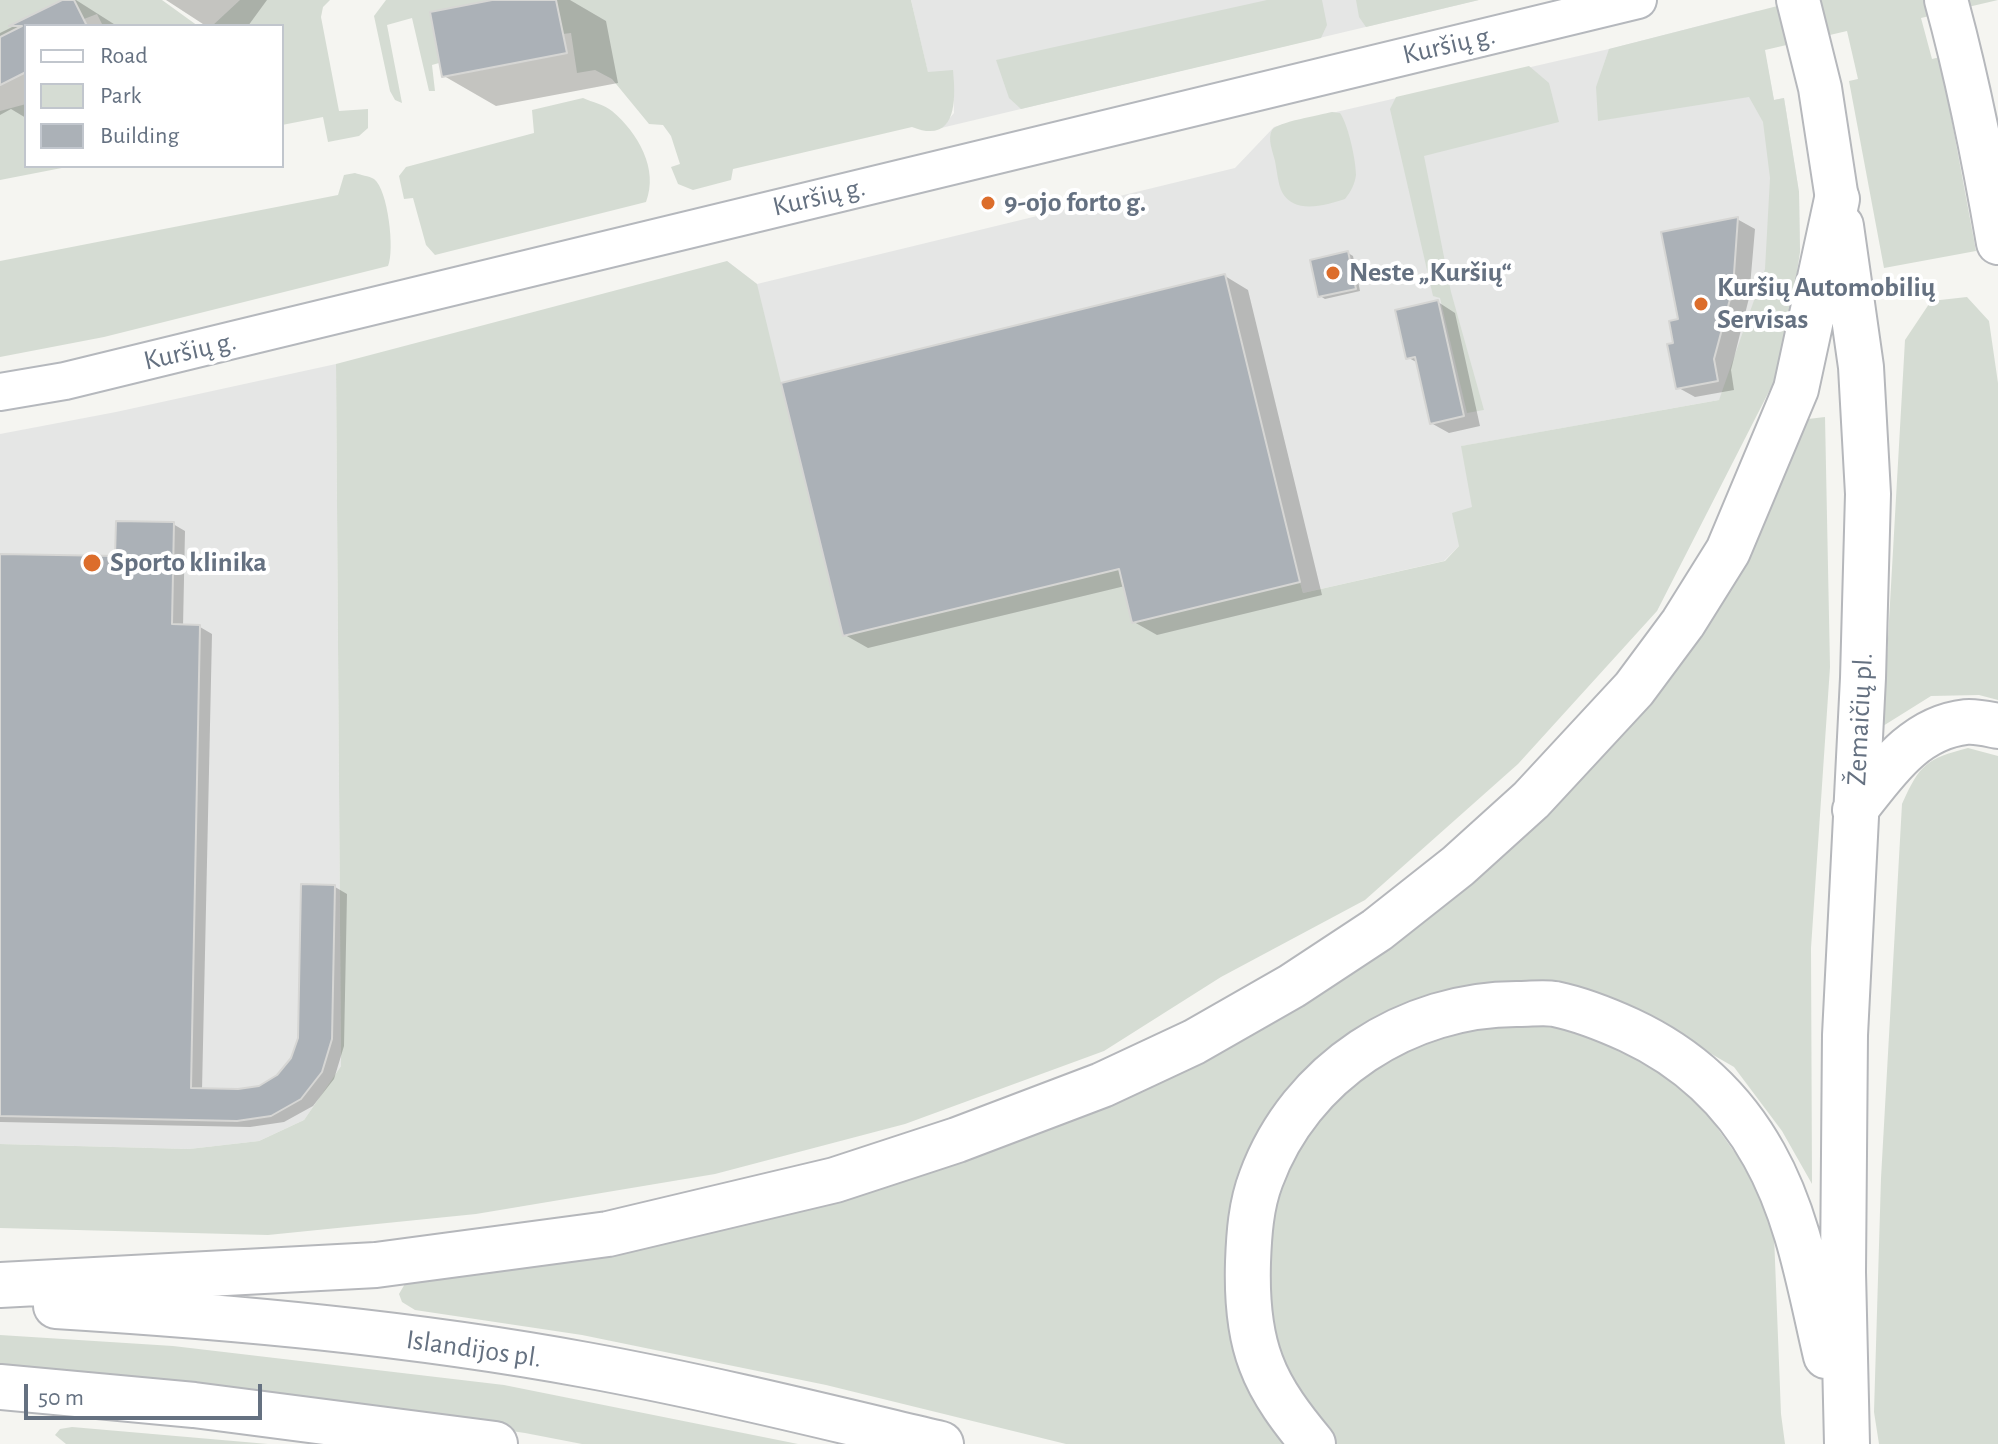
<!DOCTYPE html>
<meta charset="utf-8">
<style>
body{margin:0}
#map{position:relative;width:1998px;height:1444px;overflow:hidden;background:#f5f5f1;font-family:"Alegreya Sans",sans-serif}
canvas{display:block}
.legend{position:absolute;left:24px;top:24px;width:260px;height:144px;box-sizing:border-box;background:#fff;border:2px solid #c1c6cd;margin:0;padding:10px 14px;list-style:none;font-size:24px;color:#657181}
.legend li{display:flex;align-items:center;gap:16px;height:40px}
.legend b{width:40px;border:2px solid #c1c6cd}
.scale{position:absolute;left:24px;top:1384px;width:238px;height:36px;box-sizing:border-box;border:4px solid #657181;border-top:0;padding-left:10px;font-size:24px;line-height:28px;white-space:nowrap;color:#657181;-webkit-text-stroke:6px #fff;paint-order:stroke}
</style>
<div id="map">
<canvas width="1998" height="1444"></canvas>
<ul class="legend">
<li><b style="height:10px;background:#fff"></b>Road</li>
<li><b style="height:22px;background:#d5dcd3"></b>Park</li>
<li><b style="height:22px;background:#abb1b7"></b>Building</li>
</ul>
<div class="scale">50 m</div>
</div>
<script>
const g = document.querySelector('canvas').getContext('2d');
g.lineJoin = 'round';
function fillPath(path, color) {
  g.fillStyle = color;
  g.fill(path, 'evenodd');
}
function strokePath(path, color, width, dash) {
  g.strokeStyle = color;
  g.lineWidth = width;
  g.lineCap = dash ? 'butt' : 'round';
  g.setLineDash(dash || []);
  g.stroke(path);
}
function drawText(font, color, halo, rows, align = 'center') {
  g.font = font + ' "Alegreya Sans",sans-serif';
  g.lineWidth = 8;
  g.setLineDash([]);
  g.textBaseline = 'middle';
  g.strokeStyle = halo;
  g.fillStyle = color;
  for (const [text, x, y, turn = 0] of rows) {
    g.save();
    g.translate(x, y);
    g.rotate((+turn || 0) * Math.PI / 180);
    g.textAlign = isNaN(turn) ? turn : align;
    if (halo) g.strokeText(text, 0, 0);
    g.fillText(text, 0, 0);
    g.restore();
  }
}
fillPath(new Path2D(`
 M911 0H1479L941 128 954 113 953 71 928 73Z
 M1757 11 1774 100 1784 98 1799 192 1800 252 1719 400 1462 446 1473 507 1459 546 1444 561 1303 593 1300 582 1132 623 1118 569 843 636 781 383 727 261 757 284 1235 168 1274 127 1284 124 1609 49Z
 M336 364 341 1066 304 1120 259 1141 189 1149 0 1144V434L116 412Z`), '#e5e6e5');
fillPath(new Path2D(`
 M0 0H62L19 22 21 26 0 37Z
 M74 0H162L198 26H103L97 14 84 19Z
 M240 0H330L323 7 321 17 339 111 368 109V128L359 136 328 142 323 117 282 125V26H212Z
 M386 0H492L430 12 439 63 432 65 435 91H429L412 18 387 25 402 103 395 100 390 91 374 16Z
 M556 0H911L928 72 953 70C956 100 957 145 912 127L733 169 731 180 693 190 678 184 671 167 680 164 671 136 663 125 649 124 612 79 595 70 577 73 571 33 563 34Z
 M1267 0H1322L1327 25 1321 38 1021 109 1009 98 996 60Z
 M1356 0H1479L1366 27 1359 17Z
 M1801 0H1998L1921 18 1932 59 1940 57 1976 251 1884 268 1849 81 1858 79 1847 31 1765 50 1774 100 1784 98 1799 192 1800 252 1783 364 1657 611 1518 764 1365 900 1221 977 1104 1051 905 1124 715 1174 476 1214 268 1235 0 1228V1144L189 1149 259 1141 304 1120 341 1066 336 364 727 261 757 284 843 636 1119 569 1132 623 1300 582 1303 593 1445 561 1459 546 1452 513 1472 507 1461 446 1719 400 1765 269 1770 178 1763 122 1749 97 1598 121 1596 87 1609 49Z
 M1529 66 1549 83 1559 122 1424 156 1451 292 1484 410 1467 413 1440 298 1433 296 1390 109 1396 97Z
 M583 98C592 102 605 105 612 111 638 133 659 169 646 202L435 255 426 245 413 198 404 199 399 176 406 167 534 133 532 110Z
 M26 104V166H72L0 180V111Z
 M1332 112 1340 113C1348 124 1356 160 1356 175 1355 184 1350 193 1345 199 1326 205 1294 215 1282 192 1278 184 1277 171 1275 161 1273 152 1267 139 1272 130 1277 122 1321 115 1332 112Z
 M355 173C360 175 369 176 374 179 388 189 395 251 388 266L104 337 0 357V261L338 195 344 175Z
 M1967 297 1989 321 1998 383V700L1979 695 1931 696 1883 726 1905 340 1931 301Z
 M1825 417 1830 667 1811 948 1812 1184 1782 1131 1734 1067 1649 1018 1403 1012 1246 1183 1286 1444H1066L826 1385 582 1335 415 1310 402 1302 399 1294 406 1282 416 1278 522 1268 726 1229 887 1181 1026 1132 1507 848 1797 430 1808 419Z
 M1968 748 1998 756V1444H1879L1874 1412 1881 1178 1902 804C1920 764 1926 759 1968 748Z
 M1488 1018 1553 1020 1665 1067 1699 1102 1740 1160 1762 1201 1774 1235 1781 1414 1785 1444H1331L1268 1337 1260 1285 1280 1185 1307 1125 1348 1080 1412 1039Z
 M0 1335 173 1346 504 1385 798 1444H582L525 1433 271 1396 0 1367Z
 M72 1427 268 1444H66L55 1435 60 1429Z`), '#d5dcd3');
fillPath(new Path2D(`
 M67 0H76L117 26H26V118L11 109 0 115V33Z
 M166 0H267L248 26H206Z
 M503 0H570L606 21 618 83 496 106 444 76Z
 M1737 219 1755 229 1749 298 1731 370 1734 390 1695 397 1677 387 1676 345 1680 321Z
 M1348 253 1353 256 1360 291 1325 299 1320 296Z
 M1225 276 1248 290 1322 595 1157 635 1134 622 1125 586 868 648 845 635Z
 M1438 302 1455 313 1480 426 1449 433 1431 423 1418 363 1407 357Z
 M173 524 185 531 183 627H200L212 634 202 1090 238 1091 259 1087 279 1076 293 1059 335 887 347 894 344 1046 334 1079 313 1106 284 1122 250 1127 0 1122V556L117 558Z`), '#0003');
const building = new Path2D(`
 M62 0H74L87 26H26V72L0 85V37L22 26H9Z
 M492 0H556L567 53 442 77 430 12Z
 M1738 217 1733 288 1714 359 1718 381 1676 389 1667 344 1673 343 1669 321 1678 319 1661 232Z
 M1348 251 1356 289 1318 297 1310 260Z
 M1225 274 1300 582 1132 623 1119 569 843 636 781 383Z
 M1438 300 1464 416 1430 424 1415 357 1406 359 1395 310Z
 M116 521 174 522 172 624 200 625 191 1088 238 1089 259 1086 277 1075 291 1058 298 1038 301 884 335 885 332 1039 322 1072 301 1099 271 1116 237 1121 0 1116V554L115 556Z`);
fillPath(building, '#abb1b7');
strokePath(building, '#d6d6d4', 2);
const secondary = new Path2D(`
 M0 392 65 381 233 340 1638 0`);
const primary = new Path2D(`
 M1798 0 1820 88 1837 199
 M1946 0C1968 80 1984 161 1998 243`);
const highway = new Path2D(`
 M1841 226 1861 367 1868 494 1863 678 1845 1035 1843 1272 1847 1444
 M1855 810C1885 772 1913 728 1966 722 1976 721 1988 724 1998 726
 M0 1285 376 1265 608 1234 835 1180 957 1140 1102 1085 1194 1042 1292 986 1377 930 1458 866 1531 800 1634 689 1683 623 1728 551 1796 389 1837 199
 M56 1306C233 1317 412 1333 586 1365 706 1387 823 1416 941 1444
 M0 1387 194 1405 495 1444
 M1313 1444C1293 1420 1272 1393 1261 1363 1249 1332 1247 1295 1248 1262 1249 1234 1251 1205 1261 1179 1300 1072 1408 1003 1519 1004 1531 1004 1544 1002 1555 1004 1579 1009 1607 1020 1629 1030 1687 1057 1733 1099 1764 1155 1799 1217 1810 1288 1826 1356`);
strokePath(secondary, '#b5b8bd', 40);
strokePath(primary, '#b6b8bc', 46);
strokePath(highway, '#b5b7bb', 48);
strokePath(secondary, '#fff', 36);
strokePath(primary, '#fff', 42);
strokePath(highway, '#fff', 44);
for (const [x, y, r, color] of [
 [988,203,8,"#dc6d2b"],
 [1333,273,8,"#dc6d2b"],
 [1701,304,8,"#dc6d2b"],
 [92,563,10,"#dc6d2b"]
]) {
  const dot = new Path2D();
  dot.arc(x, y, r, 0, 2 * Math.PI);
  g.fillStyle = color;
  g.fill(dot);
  strokePath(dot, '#fff', 3);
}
drawText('28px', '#657181', '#fff', [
 ["Kuršių g.",1449,45,-13],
 ["Kuršių g.",819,197,-13],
 ["Kuršių g.",190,351,-13],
 ["Žemaičių pl.",1860,719,-87],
 ["Islandijos pl.",474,1349,8]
]);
drawText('bold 28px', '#657181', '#fff', [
 ["9-ojo forto g.",1004,203],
 ["Neste „Kuršių“",1349,273],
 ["Kuršių Automobilių",1717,288],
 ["Servisas",1717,320],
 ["Sporto klinika",110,563]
], 'left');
</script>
